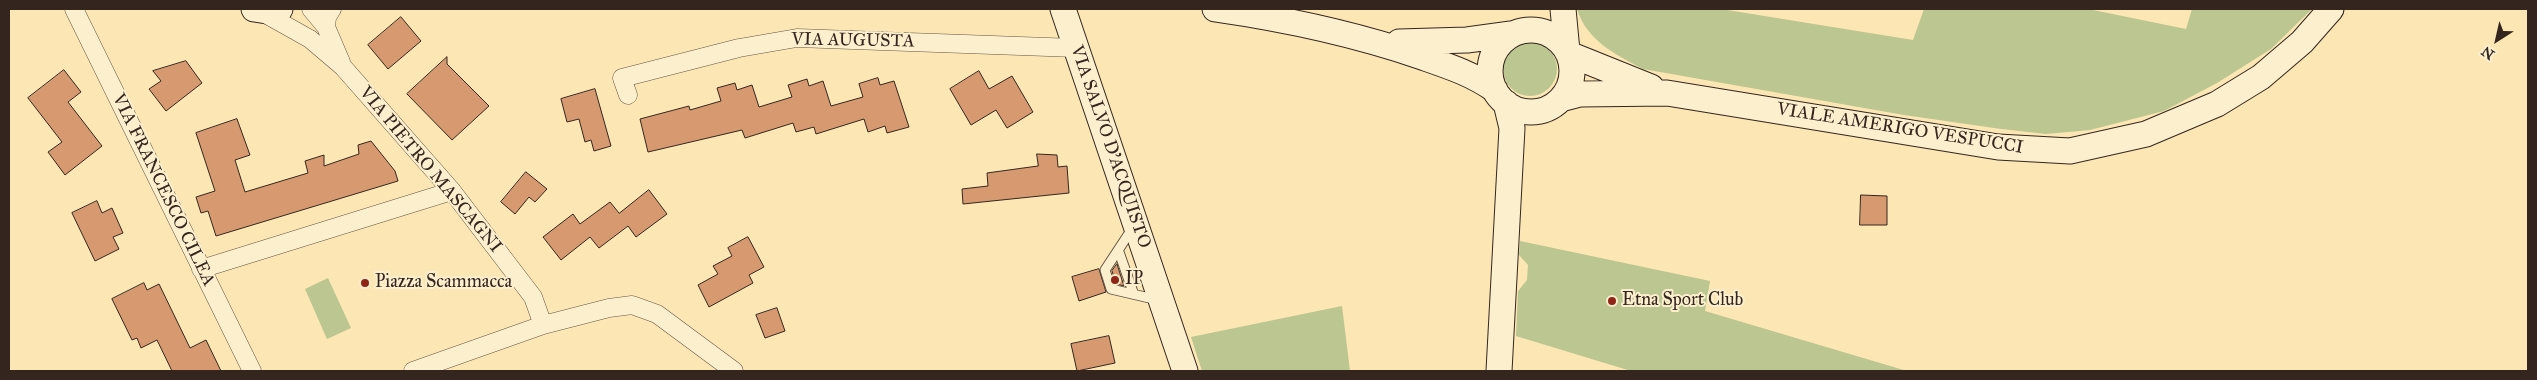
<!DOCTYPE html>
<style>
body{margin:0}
#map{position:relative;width:2537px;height:380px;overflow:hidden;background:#fbe6b4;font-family:"IM FELL Great Primer",serif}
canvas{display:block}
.frame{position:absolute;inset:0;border:10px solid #34261f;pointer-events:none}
.north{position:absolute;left:2472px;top:15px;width:50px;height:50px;-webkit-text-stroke:4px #fcefce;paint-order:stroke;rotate:215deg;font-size:14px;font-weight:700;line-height:20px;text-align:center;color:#34261f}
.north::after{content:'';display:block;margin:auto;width:18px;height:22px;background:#34261f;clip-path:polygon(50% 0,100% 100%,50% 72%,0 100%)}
</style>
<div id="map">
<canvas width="2537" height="380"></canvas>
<div class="frame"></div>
<div class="north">N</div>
</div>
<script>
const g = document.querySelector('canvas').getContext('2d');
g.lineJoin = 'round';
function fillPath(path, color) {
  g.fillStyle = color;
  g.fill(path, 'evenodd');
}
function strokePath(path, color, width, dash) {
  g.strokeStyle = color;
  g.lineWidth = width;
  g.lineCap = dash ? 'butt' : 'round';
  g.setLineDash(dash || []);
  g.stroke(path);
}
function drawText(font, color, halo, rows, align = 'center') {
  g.font = font + ' "IM FELL Great Primer",serif';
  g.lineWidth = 4;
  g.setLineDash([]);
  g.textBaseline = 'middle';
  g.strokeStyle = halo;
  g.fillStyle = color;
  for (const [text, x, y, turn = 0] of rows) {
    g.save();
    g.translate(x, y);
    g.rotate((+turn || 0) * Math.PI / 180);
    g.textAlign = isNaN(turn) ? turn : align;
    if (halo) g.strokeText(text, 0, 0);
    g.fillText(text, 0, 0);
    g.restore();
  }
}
fillPath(new Path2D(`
 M1577 9H1721L1913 40 1924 9H2088L2186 29 2192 9H2312L2271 49 2217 83 2164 111 2090 130 2046 134 2001 129 1904 115 1643 69C1615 54 1587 41 1577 9Z
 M1503 69a27 27 0 1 1 54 0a27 27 0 1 1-54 0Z
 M1520 241 1710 281 1705 311 1907 371H1631L1516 336 1518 291 1527 280 1528 265 1519 255Z
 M328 278 351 328 327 339 305 289Z
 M1342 306 1350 371H1202L1191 337Z`), '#bbc690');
const building = new Path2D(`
 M401 17 421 41 388 69 368 45Z
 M447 57V64L489 106 452 140 407 94Z
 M186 61 202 83 166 111 149 89 161 81 153 71Z
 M64 70 81 92 68 102 102 146 65 175 48 152 62 142 28 98Z
 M979 71 989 89 1012 76 1033 112 1007 128 996 110 971 125 950 89Z
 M878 78 880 85 894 81 909 127 887 133 885 126 868 132 864 119 816 134 814 127 796 132 793 123 745 138 742 130 648 152 640 119 689 106 690 110 721 101 717 88 735 83 737 90 752 85 759 107 792 97 788 85 807 79 809 86 823 81 831 106 863 97 859 84Z
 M595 89 611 146 594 151 591 140 585 142 579 119 567 122 561 99Z
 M237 119 250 155 235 160 245 192 308 173 305 161 324 155V166L359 154 358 145 371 141 395 171 398 181 216 236 208 211 201 213 196 197 215 191 196 133Z
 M1037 154 1057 155 1058 167 1067 166 1069 193 963 204 962 189 988 186 987 173 1038 166Z
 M526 172 547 189 535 202 529 197 515 214 501 202Z
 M649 190 667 214 636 237 628 226 599 248 590 237 561 260 543 237 573 214 580 224 610 202 619 213Z
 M1861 195 1887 196V225H1860Z
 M97 201 102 213 112 208 123 233 113 237 119 249 95 261 72 213Z
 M748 237 764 267 749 275 753 283 709 307 698 285 718 274 713 266 732 256 728 248Z
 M1117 264 1124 286 1116 284 1112 271Z
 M1099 269 1106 292 1079 301 1072 277Z
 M144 283 147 290 159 284 190 348 206 340 221 371H172L157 340 141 348 137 338 132 340 112 299Z
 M777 308 785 331 765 338 756 315Z
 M1109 336 1115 363 1077 371 1071 344Z`);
fillPath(building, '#d79a70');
strokePath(building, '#34261f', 1);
const lane = new Path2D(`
 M1132 229 1105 270 1111 289 1158 300
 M1119 252 1133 292`);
const street = new Path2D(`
 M74 9 252 371
 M311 9 326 27 341 62
 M260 11 310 39 343 67 452 191 533 297 543 325
 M326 27 327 17 332 9
 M628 95 622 78 739 48 797 38 1076 48
 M201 269 452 191
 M413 371 543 325 609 308 632 305 657 314 734 371`);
const secondary = new Path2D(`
 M254 9 267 11 280 9
 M1063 9 1185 371
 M1215 9C1285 19 1355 34 1422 57 1448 66 1473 74 1495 90
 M1563 9 1567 51
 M1490 71a41 41 0 1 1 82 0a41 41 0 1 1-82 0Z
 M1399 42 1467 40 1511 34
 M1569 54 1651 87
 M1561 99 1580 94 1667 93 1998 147 2070 151 2146 134 2217 104 2261 77 2302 42 2331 9
 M1499 371 1512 128 1506 103`);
strokePath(lane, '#665644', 11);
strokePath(street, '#665644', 19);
strokePath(secondary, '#34261f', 27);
strokePath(lane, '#fcefce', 9);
strokePath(street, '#fcefce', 18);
strokePath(secondary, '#fcefce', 25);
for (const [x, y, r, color] of [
 [1115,280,5,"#8f2418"],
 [365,283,5,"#8f2418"],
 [1612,301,5,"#8f2418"]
]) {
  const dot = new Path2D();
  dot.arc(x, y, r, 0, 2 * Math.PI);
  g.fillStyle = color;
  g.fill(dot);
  strokePath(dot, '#fcefce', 2);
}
drawText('18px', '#34261f', '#fcefce', [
 ["VIA AUGUSTA",853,41,1],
 ["VIALE AMERIGO VESPUCCI",1900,129,9],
 ["VIA SALVO D'ACQUISTO",1110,147,71],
 ["VIA PIETRO MASCAGNI",430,170,50],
 ["VIA FRANCESCO CILEA",163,190,64]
]);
drawText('18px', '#34261f', '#fcefce', [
 ["IP",1125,280],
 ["Piazza Scammacca",375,283],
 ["Etna Sport Club",1622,301]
], 'left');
</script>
